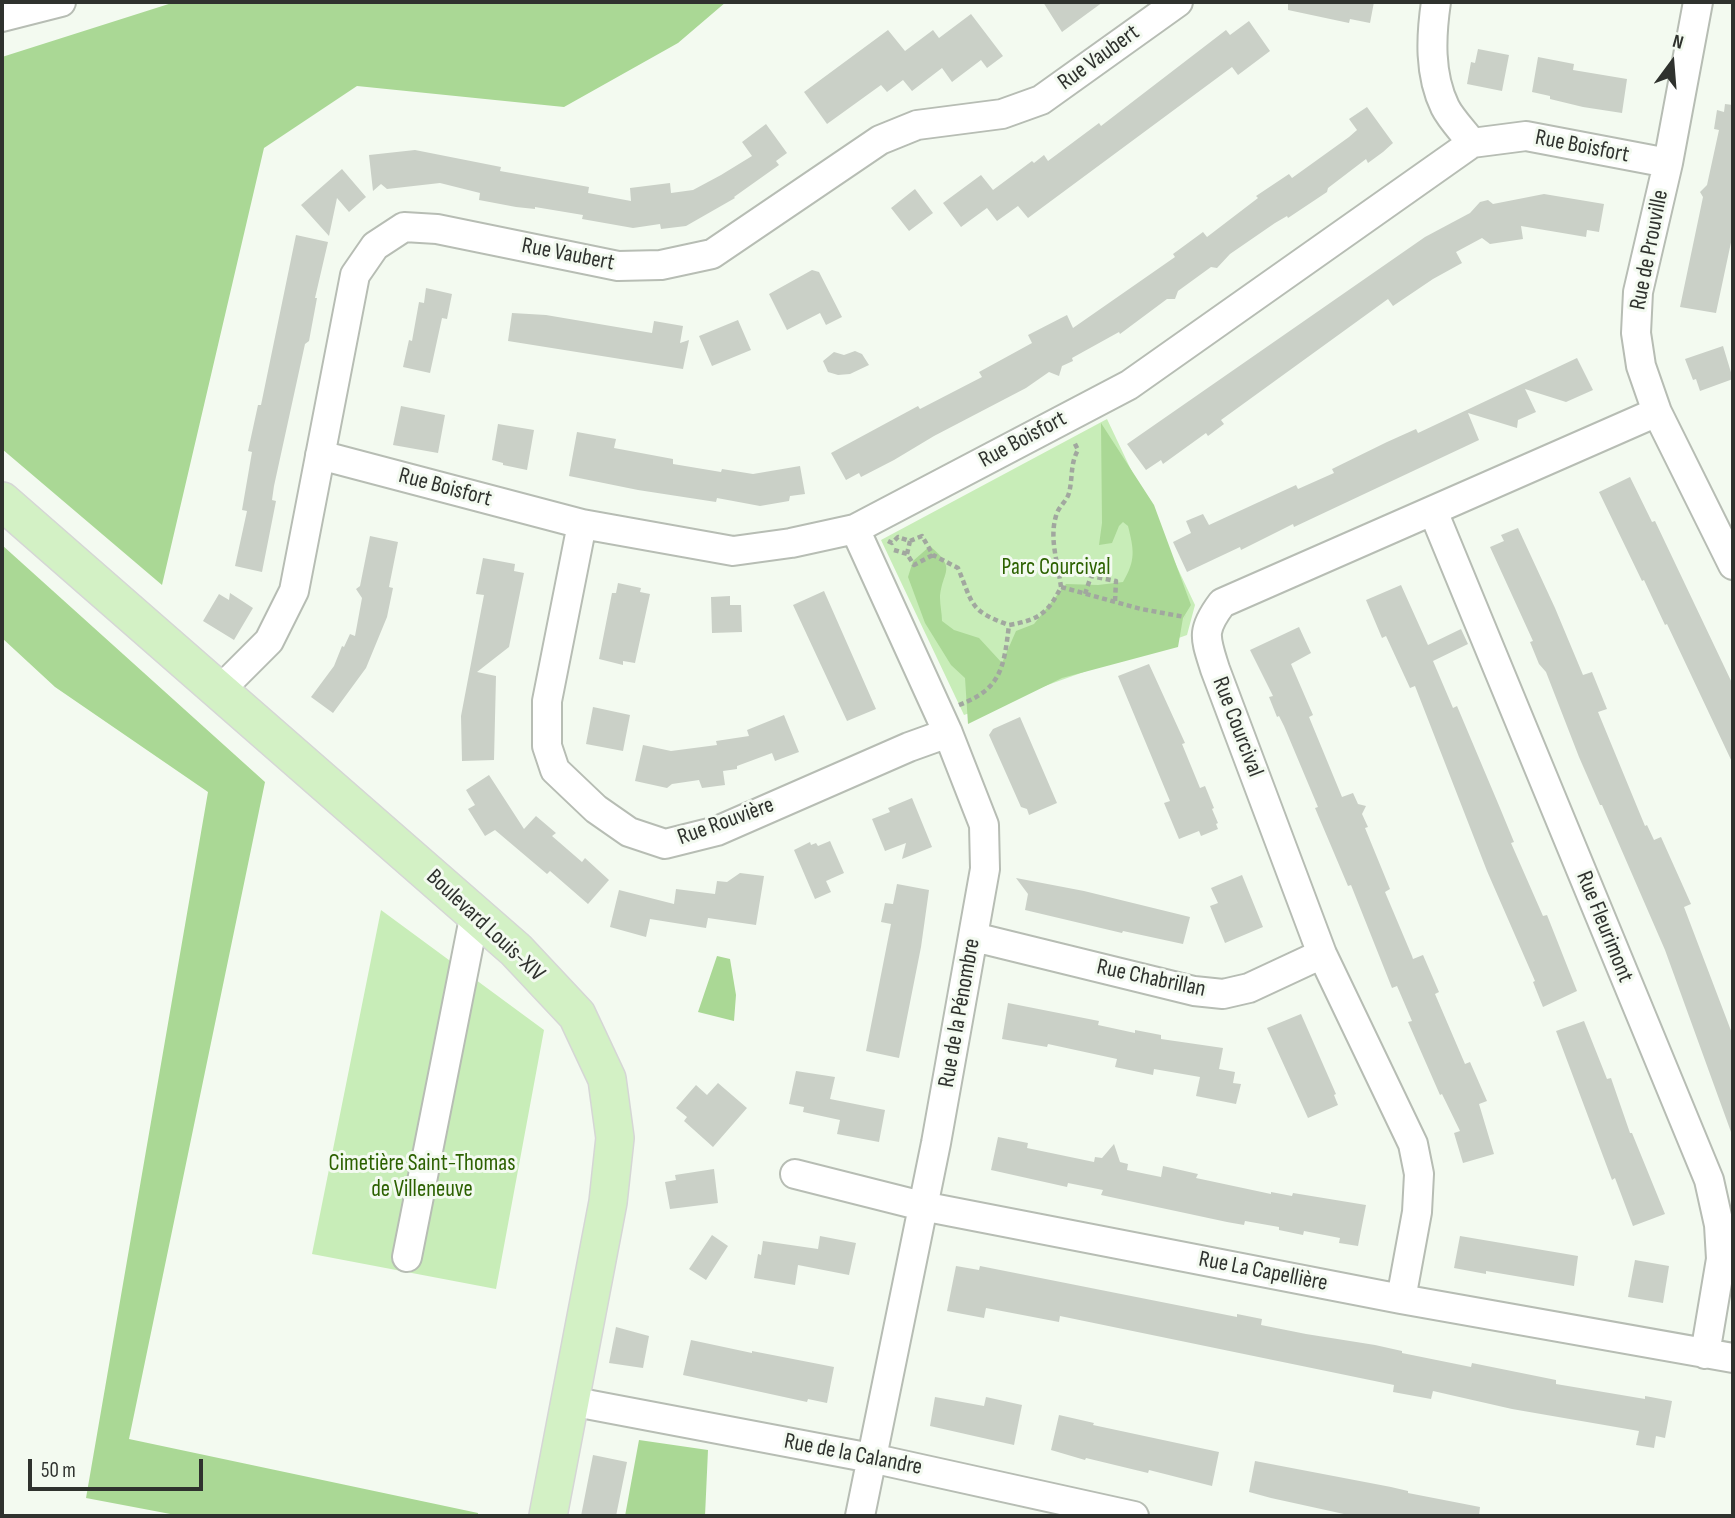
<!DOCTYPE html>
<meta charset="utf-8">
<style>
body{margin:0}
#map{position:relative;width:1735px;height:1518px;overflow:hidden;background:#f3faf0;font-family:"Sofia Sans Condensed",sans-serif}
canvas{display:block}
.frame{position:absolute;inset:0;border:4px solid #2f322e;pointer-events:none}
.north{position:absolute;left:1637px;top:28px;width:70px;height:70px;-webkit-text-stroke:5px #f3faf0;paint-order:stroke;rotate:16deg;font-size:19px;font-weight:700;line-height:28px;text-align:center;color:#2f322e}
.north::after{content:'';display:block;margin:auto;width:24px;height:32px;background:#2f322e;clip-path:polygon(50% 0,100% 100%,50% 72%,0 100%)}
.scale{position:absolute;left:28px;top:1459px;width:175px;height:32px;box-sizing:border-box;border:4px solid #2f322e;border-top:0;padding-left:9px;font-size:21px;line-height:24px;white-space:nowrap;color:#2f322e;-webkit-text-stroke:5px #f3faf0;paint-order:stroke}
</style>
<div id="map">
<canvas width="1735" height="1518"></canvas>
<div class="frame"></div>
<div class="north">N</div>
<div class="scale">50 m</div>
</div>
<script>
const g = document.querySelector('canvas').getContext('2d');
g.lineJoin = 'round';
function fillPath(path, color) {
  g.fillStyle = color;
  g.fill(path, 'evenodd');
}
function strokePath(path, color, width, dash) {
  g.strokeStyle = color;
  g.lineWidth = width;
  g.lineCap = dash ? 'butt' : 'round';
  g.setLineDash(dash || []);
  g.stroke(path);
}
function drawText(font, color, halo, rows, align = 'center') {
  g.font = font + ' "Sofia Sans Condensed",sans-serif';
  g.lineWidth = 6;
  g.setLineDash([]);
  g.textBaseline = 'middle';
  g.strokeStyle = halo;
  g.fillStyle = color;
  for (const [text, x, y, turn = 0] of rows) {
    g.save();
    g.translate(x, y);
    g.rotate((+turn || 0) * Math.PI / 180);
    g.textAlign = isNaN(turn) ? turn : align;
    if (halo) g.strokeText(text, 0, 0);
    g.fillText(text, 0, 0);
    g.restore();
  }
}
fillPath(new Path2D(`
 M1107 419 1195 605 1187 635 964 715 881 540Z
 M381 910 544 1030 496 1289 312 1254Z`), '#c8edb8');
fillPath(new Path2D(`
 M175 2H726L678 43 564 107 357 86 264 148 162 585 2 449V57Z
 M1101 423 1154 505 1191 605 1183 618 1178 647 1062 678 968 724 965 678 951 665 925 623 908 577 913 561 930 546C958 570 942 570 940 598 940 605 942 614 942 621L954 630 979 638 1002 663 1016 631 1034 624 1066 584 1098 585 1123 582C1136 560 1134 550 1128 526L1123 522 1119 526 1112 543 1099 545 1102 523Z
 M2 545 265 782 129 1439 478 1513V1516H181L86 1498 208 792 55 687 2 638Z
 M717 956 730 959 736 995 734 1021 698 1012Z
 M639 1440 708 1450 705 1516H625Z`), '#aad895');
fillPath(new Path2D(`
 M1043 2H1103L1062 32Z
 M1288 2H1374L1370 23 1350 19 1349 23 1288 10Z
 M971 14 1003 56 987 68 981 60 952 82 942 68 912 91 903 80 887 92 881 85 827 124 804 92 888 30 905 51 933 30 939 38Z
 M1249 21 1270 51 1238 75 1232 67 1028 218 1018 206 997 221 987 208 961 227 943 203 981 175 993 190 1032 161 1034 163 1044 155 1048 161 1099 123 1101 126 1226 30 1230 35Z
 M1478 49 1509 55 1502 91 1467 84 1471 62 1475 63Z
 M1538 57 1574 64 1573 70 1627 79 1622 113 1583 107 1550 99V96L1532 92Z
 M1725 104 1733 105V233L1716 313 1680 307 1703 197 1700 192 1707 185 1719 130 1714 129 1717 110 1724 112Z
 M1367 107 1393 143 1383 152 1368 163 1366 159 1328 188 1327 192 1288 218 1287 216 1275 223 1230 254 1217 268 1211 267 1178 291 1175 299H1167L1120 334 1119 332 1072 358 1073 361 1062 366 1059 376 1049 372 1026 388 934 436 894 460 861 477 859 473 846 480 831 453 918 406 920 409 982 377 979 372 1032 343 1028 335 1067 315 1073 328 1175 257 1173 254 1203 232 1207 237 1258 198 1256 196 1289 174 1292 178 1349 137 1357 130 1349 119Z
 M766 124 787 153 776 161 779 165 734 197 735 198 686 226 661 229 660 224 633 228 582 219 583 215 535 207V209L516 207 479 200 480 193 440 183 387 189 381 184 373 191 369 155 415 150 501 167 500 171 589 187 588 193 631 201 630 188 670 183 671 193 693 190 721 175 752 156 742 142Z
 M342 169 366 197 349 212 337 198 329 236 301 205Z
 M915 189 933 213 909 231 891 208Z
 M1544 194 1604 204 1599 232 1587 230 1586 237 1521 226 1523 239 1490 244 1482 238 1456 252 1462 263 1433 279 1393 306 1388 299 1221 420 1224 424 1208 436 1206 433 1163 464 1161 460 1146 470 1127 444 1425 237 1470 213 1480 202 1488 200 1493 204Z
 M296 235 328 242 315 298H317L309 341 305 344 274 486 272 500 276 501 262 572 235 566 247 511 242 510 252 452 248 451 258 405H261Z
 M812 270 819 272 842 317 826 325 820 313 787 330 769 294Z
 M426 288 452 294 447 319 442 318 430 373 403 367 409 340 412 341 419 302 424 303Z
 M512 313 546 315 652 333 654 321 683 326 680 343 689 340 683 369 508 341Z
 M738 320 751 350 712 366 699 336Z
 M1723 346 1733 379 1700 391 1696 379 1693 380 1685 359Z
 M855 351 862 354 869 365 850 374 838 375 828 372 823 361 834 352 844 355Z
 M1577 358 1593 390 1566 402 1525 389 1536 412 1518 420 1517 428 1468 413 1479 440 1328 511 1294 527 1293 524 1241 550 1240 547 1187 572 1173 542 1191 533 1186 521 1203 514 1209 525 1296 485 1298 489 1334 473 1332 469 1387 442 1416 429 1418 433Z
 M401 406 445 415 438 453 393 445Z
 M498 424 534 430 527 470 503 465V463L492 460Z
 M577 432 616 439 614 448 673 459V464L721 472 722 469 753 474 800 466 805 494 790 496 789 501 760 506 717 498 716 502 638 490 569 476Z
 M1630 477 1652 522 1655 521 1733 685V764L1667 624 1665 625 1644 580 1642 581 1599 492Z
 M1518 528 1555 608 1583 675 1592 672 1607 709 1598 712 1645 826 1647 825 1654 840 1661 837 1691 904 1684 907 1733 1036V1132H1731L1665 950 1602 805H1600L1579 757 1546 672 1539 664 1530 642 1533 641 1490 547 1504 541 1501 535Z
 M370 536 398 542 389 587 393 588 387 617 366 668 333 713 311 697 334 666 342 646 344 647 350 634 355 636 362 598 356 589 360 586Z
 M483 558 515 564 514 571 524 573 509 647 477 672 496 676 494 760 462 761 461 716 484 595 476 594Z
 M618 583 641 588 640 592 650 594 635 663 623 661V665L599 659 612 593H616Z
 M1401 585 1428 645 1461 629 1468 644 1433 661 1453 708 1457 706 1500 808 1514 842 1511 843 1543 916 1547 915 1577 991 1543 1007 1533 982 1535 981 1487 871 1415 686 1410 688 1386 636 1382 638 1366 600Z
 M824 591 876 709 847 721 793 605Z
 M230 593 253 608 234 640 203 621 219 594 229 600Z
 M730 596V605H741L742 632 712 633 711 597Z
 M1299 627 1311 653 1291 664 1313 715 1309 717 1342 797 1353 793 1358 804 1366 806 1362 814 1368 827 1365 828 1390 889 1385 892 1412 956 1413 959 1423 955 1439 992 1435 994 1465 1064 1470 1062 1487 1101 1479 1104 1494 1154 1463 1163 1454 1133 1460 1131 1442 1094 1440 1095 1408 1022 1412 1021 1397 986 1392 988 1351 885 1348 886 1315 808 1318 807 1284 726 1279 716 1277 717 1269 697 1273 696 1250 650Z
 M1149 664 1185 743 1182 744 1200 788 1205 786 1214 808 1212 809 1218 823 1216 824 1218 829 1201 836 1199 831 1179 839 1164 803 1170 801 1118 676Z
 M593 707 630 715 623 751 586 744Z
 M784 715 799 752 775 761 772 753 737 766V769L723 771 725 785 702 788 699 780 672 784 667 788 635 781 643 745 671 751 717 745 716 741 749 736 747 730Z
 M1020 717 1057 803 1029 815 1027 809 1021 807 989 735 993 729Z
 M489 775 524 829 536 816 556 833 552 836 582 862 585 858 609 880 588 904 550 871 547 874 495 830 485 836 468 809 475 805 466 790Z
 M912 798 932 847 902 859 906 843 885 851 872 819 890 812 888 808Z
 M830 841 844 873 826 881 831 892 815 899 794 850 810 842 811 845 816 843 818 846Z
 M740 873 764 876 756 925 708 918 706 928 650 919 646 937 610 927 619 890 674 904 676 889 715 894 717 881 727 882Z
 M1242 875 1263 927 1225 943 1210 906 1218 903 1211 888Z
 M1016 878 1084 891 1190 917 1183 944 1123 931 1122 933 1025 910 1028 894Z
 M897 884 929 890 921 947 899 1058 866 1051 891 924 881 922 885 903 893 904Z
 M1008 1003 1099 1021 1098 1025 1135 1033V1030L1161 1035V1039L1223 1048 1219 1069 1235 1072 1233 1083 1241 1084 1236 1104 1196 1096 1200 1077 1154 1069 1153 1075 1115 1067 1117 1059 1048 1044 1047 1047 1002 1039Z
 M1301 1014 1336 1094 1334 1095 1338 1105 1308 1118 1267 1028Z
 M1584 1021 1607 1079 1611 1078 1630 1133H1632L1665 1214 1633 1226 1615 1178 1612 1180 1556 1031Z
 M796 1071 835 1077 830 1099 885 1110 879 1142 837 1134 840 1120 803 1112 804 1107 789 1104Z
 M718 1083 747 1108 713 1147 684 1121 687 1117 676 1108 696 1085 707 1095Z
 M998 1137 1028 1143 1027 1148 1094 1162 1095 1157 1102 1158 1114 1144 1120 1162 1128 1164 1127 1170 1161 1177 1163 1166 1198 1174 1196 1178 1271 1194V1192L1292 1196 1293 1193 1366 1205 1358 1246 1339 1243 1340 1238 1304 1231 1303 1235 1279 1230V1227L1245 1221 1244 1225 1227 1222 1101 1195 1103 1190 1068 1183 1067 1187 991 1170Z
 M714 1169 718 1203 670 1209 665 1182 676 1180 675 1175Z
 M712 1235 728 1246 706 1280 689 1269Z
 M820 1236 856 1243 849 1275 798 1265 795 1285 754 1278 758 1254 761 1255 763 1241 818 1249Z
 M1460 1236 1578 1256 1574 1286 1486 1271V1274L1454 1268Z
 M1635 1260 1669 1266 1663 1303 1628 1297Z
 M956 1266 979 1270 980 1266 1237 1317V1314L1262 1319 1261 1325 1306 1334 1375 1345 1402 1351V1353L1471 1367 1472 1363 1556 1380V1384L1645 1399V1396L1672 1401 1665 1438 1656 1436 1654 1448 1636 1445 1639 1431 1512 1409 1433 1391 1431 1399 1393 1392 1394 1385 1060 1316 1059 1322 986 1308 984 1318 947 1311Z
 M616 1327 649 1336 643 1368 609 1363Z
 M691 1340 752 1353V1351L834 1367 827 1403 808 1399 807 1402 683 1375Z
 M935 1397 984 1406 986 1397 1022 1405 1014 1445 930 1426Z
 M1059 1415 1094 1423 1093 1425 1219 1452 1212 1486 1149 1470 1148 1473 1086 1458 1085 1460 1051 1450Z
 M593 1455 627 1462 616 1516H581Z
 M1255 1461 1391 1487 1408 1491V1493L1480 1507 1479 1516H1353L1271 1498 1249 1492Z`), '#cad0c7');
const minor = new Path2D(`
 M1436 2C1431 36 1429 74 1445 107 1451 119 1463 131 1472 143
 M1698 2 1668 163 1638 292 1636 333 1641 366 1657 412 1733 565
 M2 17 61 2
 M320 455 582 524 733 551 791 543 855 529 1129 385 1472 143 1526 136 1668 163
 M1433 511 1709 1180 1719 1225 1721 1259 1705 1354
 M582 524 547 701V746L555 770 596 809 629 832 665 844 717 831 909 747 948 733
 M855 529 948 733 984 825 985 869 936 1143 860 1516
 M219 691 269 641 294 591 355 275 375 246 404 227 437 229 618 266 661 265 712 254 880 140 917 125 1002 114 1041 100 1178 2
 M974 937 1194 991 1223 994 1249 988 1322 954
 M795 1174 922 1206 1401 1299 1733 1358
 M407 1257 475 913
 M1401 1299 1417 1212 1419 1174 1413 1144 1322 954 1215 669C1205 637 1201 631 1222 603L1657 412
 M570 1401 871 1458 1134 1516`);
const major = new Path2D(`
 M2 501 516 950 577 1015 607 1079 615 1138 608 1202 548 1516`);
strokePath(minor, '#b7bdb4', 32);
strokePath(major, '#d5d6d5', 40);
strokePath(new Path2D(`
 M888 541 892 543 898 537 910 541 922 536 933 555 958 568C973 604 969 611 1009 625
 M894 550 907 554 914 565 933 555
 M907 554 910 541
 M1061 587C1058 563 1049 539 1056 516 1058 507 1067 501 1069 493 1073 477 1070 464 1078 450L1074 442
 M1085 594 1091 576 1116 581 1115 601
 M959 705C1002 689 1004 666 1009 625 1039 620 1048 613 1061 587L1141 609 1185 617`), '#a1a79f', 4.5, [5, 3.5]);
strokePath(minor, '#fff', 28);
strokePath(major, '#d3f1c5', 37);
drawText('23px', '#2f322e', '#f3faf0', [
 ["Rue Vaubert",1099,58,-36],
 ["Rue Boisfort",1582,147,11],
 ["Rue de Prouville",1650,250,-79],
 ["Rue Vaubert",568,255,11],
 ["Rue Boisfort",1023,440,-28],
 ["Rue Boisfort",445,488,15],
 ["Rue Courcival",1237,727,69],
 ["Rue Rouvière",726,822,-20],
 ["Boulevard Louis-XIV",485,926,43],
 ["Rue Fleurimont",1604,927,68],
 ["Rue Chabrillan",1151,979,12],
 ["Rue de la Pénombre",960,1013,-80],
 ["Rue La Capellière",1263,1272,11],
 ["Rue de la Calandre",853,1455,11]
]);
drawText('23px', '#2c6100', '#f3faf0', [
 ["Parc Courcival",1056,568],
 ["Cimetière Saint-Thomas",422,1164],
 ["de Villeneuve",422,1190]
]);
</script>
